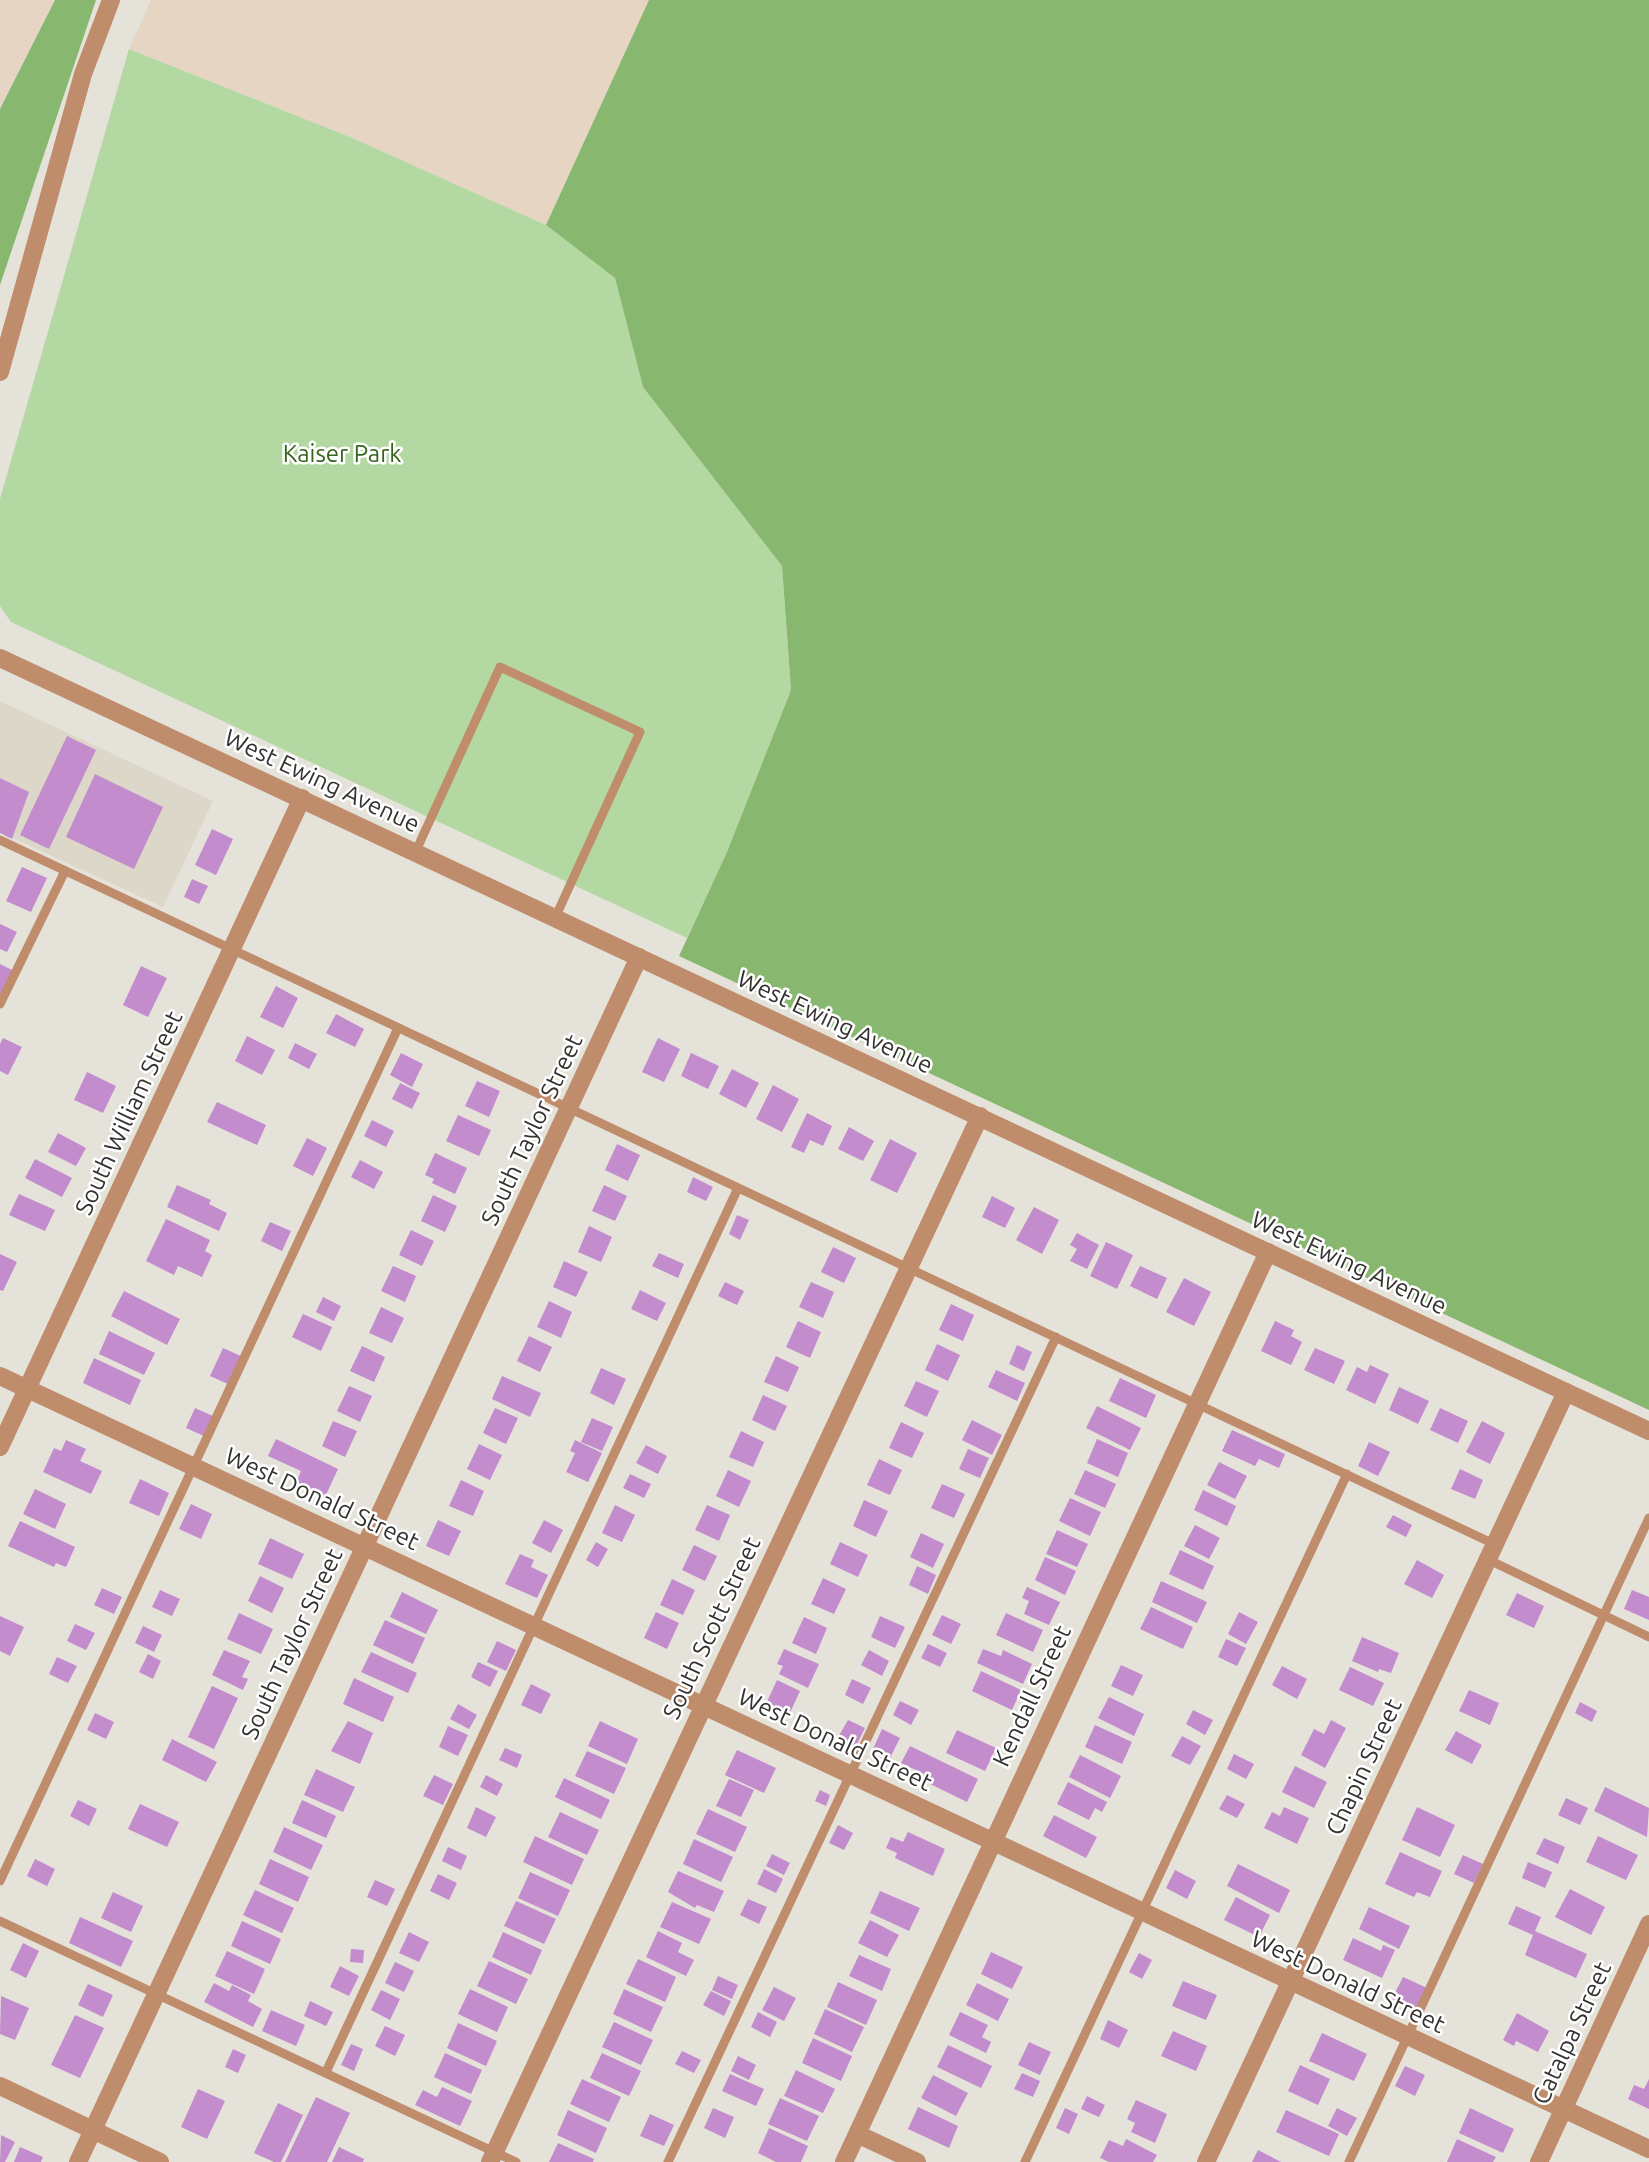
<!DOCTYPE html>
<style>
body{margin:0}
canvas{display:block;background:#e5e2da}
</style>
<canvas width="1649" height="2162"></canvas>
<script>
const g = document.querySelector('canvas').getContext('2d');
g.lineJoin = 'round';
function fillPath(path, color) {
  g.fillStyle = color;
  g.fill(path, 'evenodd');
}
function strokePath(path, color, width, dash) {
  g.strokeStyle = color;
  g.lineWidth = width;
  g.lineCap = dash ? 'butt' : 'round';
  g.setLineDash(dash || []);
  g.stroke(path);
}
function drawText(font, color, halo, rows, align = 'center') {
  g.font = font + ' Ubuntu,sans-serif';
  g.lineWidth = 5;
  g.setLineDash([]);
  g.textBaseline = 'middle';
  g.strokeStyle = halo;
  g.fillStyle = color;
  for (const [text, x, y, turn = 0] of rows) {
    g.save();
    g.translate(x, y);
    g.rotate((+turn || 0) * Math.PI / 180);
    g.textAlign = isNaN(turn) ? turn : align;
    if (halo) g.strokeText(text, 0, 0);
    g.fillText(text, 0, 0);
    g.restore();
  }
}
fillPath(new Path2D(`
 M0 701 213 801 163 907 0 832Z`), '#ddd7c9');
fillPath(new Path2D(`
 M0 0H55L0 109Z
 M151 0H649L546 225 350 137 129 49Z`), '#e7d5c4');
fillPath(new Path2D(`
 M129 49 350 137 546 225 615 278 643 387 782 566 791 690 727 852 687 938 11 622 0 606V499Z`), '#b3d8a2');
fillPath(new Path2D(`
 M55 0H96L0 285V109Z
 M649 0H1649V1410L679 956 727 852 791 690 782 566 643 387 615 278 546 225Z`), '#88b870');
fillPath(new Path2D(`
 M67 736 96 750 49 849 20 835Z
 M95 774 163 807 134 869 66 837Z
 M0 778 29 792 12 839 0 833Z
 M212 829 233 839 216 875 195 865Z
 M22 867 47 878 31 912 6 901Z
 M192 879 208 886 199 904 184 897Z
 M0 924 17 932 7 952 0 949Z
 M0 964 12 970 0 996Z
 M141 966 167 978 148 1017 123 1005Z
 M276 986 298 998 283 1028 260 1017Z
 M336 1014 364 1029 355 1047 326 1033Z
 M247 1036 275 1050 262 1075 235 1061Z
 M3 1038 22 1047 8 1075 0 1071V1044Z
 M658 1038 680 1049 664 1082 642 1072Z
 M295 1043 317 1054 309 1069 288 1058Z
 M401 1053 423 1064 412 1087 390 1075Z
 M691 1053 719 1066 708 1089 681 1076Z
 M732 1069 759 1083 746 1108 719 1094Z
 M87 1072 116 1086 103 1113 74 1100Z
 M477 1081 500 1091 489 1117 465 1106Z
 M400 1083 420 1093 412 1109 392 1099Z
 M773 1085 799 1099 782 1132 756 1119Z
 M217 1102 266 1125 257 1145 207 1122Z
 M807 1113 832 1126 823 1146 810 1140 804 1153 791 1147Z
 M458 1115 491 1130 479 1156 446 1141Z
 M372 1120 394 1131 386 1147 364 1136Z
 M849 1127 874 1141 863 1161 838 1149Z
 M58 1133 86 1148 76 1166 48 1152Z
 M307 1138 327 1148 313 1176 293 1166Z
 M890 1139 917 1153 897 1193 870 1180Z
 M617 1144 640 1155 628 1181 605 1170Z
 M435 1153 467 1168 455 1194 432 1183 434 1179 425 1175Z
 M35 1159 72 1178 62 1197 25 1178Z
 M360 1160 383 1172 374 1189 351 1177Z
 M693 1177 713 1187 706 1201 687 1192Z
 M177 1185 211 1200 209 1204 227 1213 219 1231 167 1207Z
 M604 1185 627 1196 615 1221 592 1211Z
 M19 1194 55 1210 45 1231 9 1215Z
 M433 1195 457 1206 445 1232 421 1221Z
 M992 1196 1015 1208 1005 1228 982 1217Z
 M1034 1207 1059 1220 1042 1254 1016 1240Z
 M737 1215 749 1220 740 1240 729 1234Z
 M166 1219 210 1240 205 1251 212 1255 202 1277 178 1266 174 1275 146 1261Z
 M270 1222 291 1231 282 1251 261 1241Z
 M589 1226 612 1237 601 1262 578 1252Z
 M411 1230 434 1241 422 1266 399 1255Z
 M1077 1233 1099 1245 1087 1269 1070 1261 1077 1249 1070 1245Z
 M1106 1242 1133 1255 1117 1289 1090 1276Z
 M833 1247 856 1258 844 1283 821 1272Z
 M659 1253 684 1264 678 1278 652 1266Z
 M0 1254 17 1262 3 1291 0 1290Z
 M564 1261 588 1272 576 1297 553 1287Z
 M393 1266 416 1276 405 1302 381 1291Z
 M1140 1266 1167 1278 1157 1299 1130 1286Z
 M1184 1278 1211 1292 1194 1326 1166 1312Z
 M725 1282 744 1291 737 1305 718 1296Z
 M811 1282 834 1292 823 1318 799 1307Z
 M640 1290 666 1303 657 1321 631 1309Z
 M124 1291 180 1319 167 1345 111 1316Z
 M323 1297 341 1306 334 1321 316 1312Z
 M549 1301 572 1312 561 1338 537 1327Z
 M951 1304 974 1315 963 1341 939 1330Z
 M381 1307 404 1318 392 1343 369 1333Z
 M303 1314 332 1327 321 1351 292 1337Z
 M798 1321 821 1332 810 1358 786 1347Z
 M1275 1321 1294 1330 1291 1336 1302 1342 1291 1365 1261 1351Z
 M109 1331 155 1353 144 1375 99 1354Z
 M529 1336 552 1347 540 1372 517 1361Z
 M937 1344 960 1355 948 1381 925 1370Z
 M1017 1345 1032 1352 1024 1371 1009 1364Z
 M362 1346 385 1357 374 1382 350 1371Z
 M223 1348 243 1357 230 1385 210 1376Z
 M1315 1348 1345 1361 1334 1384 1304 1370Z
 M776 1356 799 1367 788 1392 764 1382Z
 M94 1358 141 1380 130 1405 83 1383Z
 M1370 1365 1389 1374 1375 1404 1346 1390 1357 1367 1367 1372Z
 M601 1368 626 1379 614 1405 590 1393Z
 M996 1370 1025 1383 1017 1401 988 1387Z
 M502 1376 541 1393 530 1417 492 1399Z
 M1120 1378 1156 1395 1146 1418 1109 1401Z
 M916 1381 939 1391 927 1417 904 1406Z
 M349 1386 372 1396 360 1422 337 1411Z
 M1399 1387 1429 1401 1418 1424 1389 1410Z
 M763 1395 787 1406 775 1431 752 1420Z
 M1097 1406 1141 1428 1130 1450 1086 1428Z
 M195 1408 213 1416 204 1436 186 1428Z
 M495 1408 518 1418 506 1444 483 1433Z
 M1440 1408 1468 1421 1458 1443 1430 1430Z
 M592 1418 613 1427 602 1451 581 1442Z
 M972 1420 1002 1435 992 1455 962 1440Z
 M333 1421 357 1431 345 1457 322 1446Z
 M1482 1421 1505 1433 1490 1464 1466 1452Z
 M901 1422 924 1433 912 1458 889 1448Z
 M1232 1430 1285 1454 1279 1468 1259 1459 1255 1466 1222 1451Z
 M741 1431 764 1442 753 1467 729 1457Z
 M276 1439 338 1469 325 1497 296 1483 301 1471 268 1456Z
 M1097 1439 1128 1453 1118 1477 1087 1463Z
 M66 1440 86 1449 80 1461 102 1471 91 1494 43 1472 54 1448 61 1451Z
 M575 1440 602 1453 588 1482 566 1472 575 1453 570 1451Z
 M1369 1442 1390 1452 1378 1476 1358 1466Z
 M479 1444 502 1455 490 1480 467 1469Z
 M646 1445 667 1456 658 1474 636 1463Z
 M968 1449 989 1458 980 1478 959 1469Z
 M879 1459 902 1470 890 1495 867 1485Z
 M1219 1462 1247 1476 1235 1499 1207 1485Z
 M1460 1469 1483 1480 1475 1499 1451 1489Z
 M728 1470 751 1481 739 1507 716 1496Z
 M1085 1470 1116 1484 1105 1508 1074 1494Z
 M630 1474 651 1484 644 1498 623 1488Z
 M140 1479 169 1493 159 1516 129 1503Z
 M461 1480 484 1491 473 1516 449 1506Z
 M942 1484 965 1494 954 1518 931 1508Z
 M35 1489 66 1504 55 1529 23 1514Z
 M1203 1490 1236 1506 1227 1526 1194 1510Z
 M1070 1498 1101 1512 1090 1536 1059 1521Z
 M864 1500 888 1511 876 1537 853 1526Z
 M191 1504 212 1514 201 1539 179 1529Z
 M615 1505 635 1515 622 1542 602 1533Z
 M707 1505 730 1515 719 1541 695 1530Z
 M1393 1515 1412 1525 1406 1537 1386 1527Z
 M438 1520 461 1531 449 1556 426 1546Z
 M544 1520 563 1530 551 1553 532 1543Z
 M20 1521 75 1547 66 1567 56 1563 54 1567 8 1546Z
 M1195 1525 1220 1538 1209 1559 1184 1546Z
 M1057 1530 1088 1544 1077 1567 1046 1554Z
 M921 1533 944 1544 933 1568 910 1557Z
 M270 1538 304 1554 292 1579 258 1564Z
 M596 1542 608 1549 598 1567 586 1560Z
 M840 1542 868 1555 858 1577 830 1564Z
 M694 1545 717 1556 705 1581 682 1570Z
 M1180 1550 1214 1566 1203 1590 1169 1574Z
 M520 1554 534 1560 531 1567 548 1575 537 1598 505 1584Z
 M1045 1557 1076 1571 1065 1595 1035 1580Z
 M1417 1560 1444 1575 1432 1598 1404 1584Z
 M917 1566 936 1575 928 1594 909 1585Z
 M260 1576 284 1588 272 1613 248 1601Z
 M823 1578 846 1589 834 1614 811 1604Z
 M672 1579 695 1590 683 1615 660 1605Z
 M1161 1581 1207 1602 1197 1623 1152 1602Z
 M1027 1587 1060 1602 1049 1625 1024 1614 1029 1601 1022 1598Z
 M102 1588 122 1597 114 1614 94 1605Z
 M160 1590 180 1599 172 1616 152 1607Z
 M1632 1590 1649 1597V1620L1624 1609Z
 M402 1592 438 1610 426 1634 390 1617Z
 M1517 1593 1544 1606 1534 1628 1506 1615Z
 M1151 1607 1193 1627 1183 1649 1140 1629Z
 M656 1612 679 1623 667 1649 644 1638Z
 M1239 1612 1258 1622 1246 1644 1228 1634Z
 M239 1613 273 1629 261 1654 227 1639Z
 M1006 1613 1043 1630 1033 1652 996 1635Z
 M942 1615 961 1624 951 1644 932 1635Z
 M0 1616 24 1627 10 1656 0 1651Z
 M880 1616 905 1627 895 1648 871 1637Z
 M804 1617 827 1628 816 1654 792 1643Z
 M385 1620 425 1638 413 1664 373 1645Z
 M75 1624 95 1633 86 1650 67 1641Z
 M143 1626 162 1635 154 1652 135 1643Z
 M1362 1637 1399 1653 1391 1673 1379 1669 1378 1672 1352 1661Z
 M1226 1639 1246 1648 1237 1666 1218 1657Z
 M497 1641 516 1650 506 1671 487 1662Z
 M928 1644 947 1653 940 1667 921 1658Z
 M784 1649 819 1664 808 1688 779 1674 783 1666 777 1664Z
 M983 1649 1001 1656 1003 1650 1032 1664 1023 1684 977 1663Z
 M224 1650 250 1661 242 1677 248 1679 243 1690 212 1675Z
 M869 1650 889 1661 882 1676 861 1665Z
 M371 1652 417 1673 408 1693 361 1672Z
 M148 1654 161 1661 153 1679 139 1672Z
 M57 1657 77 1666 68 1683 49 1674Z
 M478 1662 498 1671 490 1687 471 1677Z
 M1121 1665 1143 1675 1133 1696 1111 1686Z
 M1282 1666 1307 1679 1297 1699 1272 1685Z
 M1350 1667 1384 1683 1373 1706 1339 1690Z
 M981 1671 1021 1690 1012 1710 972 1691Z
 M354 1678 394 1697 383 1722 343 1704Z
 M852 1679 871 1688 863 1704 845 1695Z
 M777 1680 800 1691 788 1717 765 1706Z
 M531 1684 551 1694 541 1714 521 1705Z
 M212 1686 238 1698 214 1749 188 1737Z
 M1469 1690 1499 1703 1490 1725 1459 1711Z
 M1109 1697 1144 1714 1134 1736 1098 1718Z
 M900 1701 919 1710 911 1725 893 1715Z
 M1580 1702 1597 1711 1592 1722 1575 1713Z
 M458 1704 477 1715 469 1729 450 1719Z
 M1193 1710 1213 1720 1205 1735 1186 1724Z
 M95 1713 114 1722 106 1739 87 1730Z
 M848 1720 865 1728 855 1748 837 1739Z
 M1331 1720 1346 1728 1325 1768 1301 1755 1314 1729 1324 1734Z
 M348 1721 373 1733 360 1764 331 1751Z
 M600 1721 638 1739 627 1764 588 1746Z
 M1095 1725 1132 1742 1122 1764 1085 1747Z
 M448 1726 468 1735 458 1756 439 1747Z
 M882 1729 900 1738 890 1758 873 1749Z
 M957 1730 996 1748 985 1771 946 1753Z
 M1456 1731 1482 1745 1472 1764 1445 1750Z
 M1182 1736 1201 1746 1190 1765 1171 1756Z
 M172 1739 217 1762 206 1782 162 1760Z
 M910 1746 978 1779 967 1802 922 1780 924 1774 901 1763Z
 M505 1748 522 1755 517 1768 499 1760Z
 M737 1750 776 1768 764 1793 725 1775Z
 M587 1751 626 1768 614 1794 575 1776Z
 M1234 1754 1254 1764 1246 1779 1227 1769Z
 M1080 1755 1121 1776 1110 1798 1069 1777Z
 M1295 1766 1327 1782 1314 1808 1282 1792Z
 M316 1769 355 1787 343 1812 304 1795Z
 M434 1775 453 1784 443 1805 423 1796Z
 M486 1775 503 1784 497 1796 480 1787Z
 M564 1778 610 1800 601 1819 555 1797Z
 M729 1779 754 1790 741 1817 716 1806Z
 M1068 1782 1107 1802 1102 1812 1095 1808 1089 1820 1057 1804Z
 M1605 1787 1649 1808 1647 1837 1594 1811Z
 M820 1790 830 1795 826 1806 815 1801Z
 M1227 1795 1245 1804 1237 1818 1219 1809Z
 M1566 1798 1588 1808 1580 1825 1558 1815Z
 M78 1800 97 1809 89 1826 70 1816Z
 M302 1800 336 1816 326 1838 292 1823Z
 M140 1804 179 1822 167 1847 128 1829Z
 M476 1807 496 1817 486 1837 467 1828Z
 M1284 1807 1309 1818 1297 1844 1264 1828 1272 1812 1280 1816Z
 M1417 1807 1455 1825 1440 1857 1402 1840Z
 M708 1809 747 1827 735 1852 696 1834Z
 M560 1812 599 1830 587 1855 548 1837Z
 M1054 1815 1097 1837 1086 1858 1043 1836Z
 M838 1825 853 1833 844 1850 829 1843Z
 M284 1827 323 1845 311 1870 273 1852Z
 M908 1832 945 1849 933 1876 895 1858 897 1853 886 1848 891 1837 903 1842Z
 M535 1836 584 1859 572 1885 523 1862Z
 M1598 1836 1638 1855 1626 1880 1586 1862Z
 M1544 1838 1565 1847 1558 1864 1536 1854Z
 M694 1839 733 1857 721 1882 683 1864Z
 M448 1847 467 1856 461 1870 442 1861Z
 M1400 1852 1442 1871 1430 1897 1417 1892 1414 1897 1385 1884Z
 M772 1854 790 1863 784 1875 766 1866Z
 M1463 1855 1483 1864 1474 1883 1454 1874Z
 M35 1859 55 1869 47 1886 27 1876Z
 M270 1859 309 1877 298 1902 259 1884Z
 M1528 1862 1552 1872 1545 1888 1522 1878Z
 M1238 1864 1290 1890 1279 1913 1227 1886Z
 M764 1869 783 1879 776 1893 757 1884Z
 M1175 1870 1196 1881 1187 1899 1166 1888Z
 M678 1871 724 1891 714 1912 697 1905 695 1908 668 1892Z
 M530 1872 570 1890 558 1916 518 1898Z
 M438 1874 457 1883 449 1900 430 1891Z
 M375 1880 395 1889 387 1906 367 1897Z
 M1570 1889 1605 1907 1591 1935 1555 1917Z
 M255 1890 294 1908 282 1933 243 1915Z
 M880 1891 920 1908 909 1931 870 1913Z
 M113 1892 143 1906 131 1932 101 1918Z
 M1236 1897 1270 1915 1259 1937 1224 1920Z
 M748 1899 767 1907 759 1924 740 1915Z
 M516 1901 556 1919 544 1944 504 1926Z
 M672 1902 711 1919 699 1944 660 1927Z
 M1516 1906 1541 1917 1535 1931 1587 1954 1576 1978 1525 1955 1533 1935 1508 1924Z
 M1369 1907 1410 1926 1399 1949 1359 1929Z
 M80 1917 133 1941 121 1967 69 1943Z
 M870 1920 899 1935 887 1957 858 1943Z
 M242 1921 281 1939 270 1964 231 1946Z
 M658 1931 682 1943 678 1952 694 1960 686 1976 646 1957Z
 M409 1932 429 1942 419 1962 399 1953Z
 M503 1932 542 1950 531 1975 492 1957Z
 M1353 1938 1381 1951 1383 1945 1395 1950 1382 1978 1343 1960Z
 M23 1943 39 1951 26 1978 10 1970Z
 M351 1949 364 1950 363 1963 350 1962Z
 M227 1951 265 1969 254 1994 215 1976Z
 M991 1952 1023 1967 1012 1989 981 1974Z
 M1139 1953 1152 1960 1142 1979 1129 1972Z
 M859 1955 891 1969 882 1991 849 1976Z
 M638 1959 676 1977 665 2002 626 1984Z
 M489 1961 528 1979 516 2004 477 1986Z
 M395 1962 414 1971 404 1992 385 1983Z
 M340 1966 359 1976 349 1996 330 1987Z
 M718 1976 738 1985 732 1999 712 1990Z
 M1403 1977 1427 1988 1416 2010 1392 1999Z
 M1183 1981 1217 1995 1206 2020 1172 2006Z
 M838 1982 877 2000 866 2025 827 2007Z
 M214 1983 229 1991 232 1985 251 1995 248 2001 262 2009 253 2027 204 2002Z
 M977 1983 1009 1999 998 2021 966 2005Z
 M88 1984 113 1995 103 2017 78 2005Z
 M774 1987 796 1998 784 2021 762 2010Z
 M470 1989 508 2007 497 2032 458 2014Z
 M624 1989 663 2007 651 2032 613 2014Z
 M381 1990 400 1999 390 2020 371 2010Z
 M711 1991 731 2001 724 2016 703 2005Z
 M1 1996 29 2008 15 2040 0 2034Z
 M310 2001 333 2012 326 2026 304 2016Z
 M825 2009 864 2027 852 2052 814 2034Z
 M271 2010 305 2025 296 2046 262 2031Z
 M758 2012 777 2022 770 2037 751 2027Z
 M960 2012 988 2025 982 2037 991 2042 986 2053 949 2035Z
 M1517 2013 1549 2031 1538 2052 1516 2041 1514 2046 1503 2040Z
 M75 2015 104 2028 80 2078 51 2065Z
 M1108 2020 1128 2030 1119 2048 1100 2039Z
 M614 2022 653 2040 641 2065 602 2047Z
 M458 2023 497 2041 486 2066 447 2048Z
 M385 2026 405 2035 395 2056 375 2046Z
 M1173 2031 1207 2046 1196 2071 1161 2056Z
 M1322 2033 1367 2054 1354 2081 1309 2061Z
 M813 2038 852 2056 841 2081 802 2063Z
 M1029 2042 1051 2052 1040 2075 1018 2065Z
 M351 2044 363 2049 354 2071 341 2065Z
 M948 2045 992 2066 981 2088 937 2067Z
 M233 2049 246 2055 238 2073 225 2067Z
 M682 2051 701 2060 694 2073 675 2064Z
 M445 2053 482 2070 471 2094 434 2077Z
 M602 2053 641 2071 629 2096 590 2078Z
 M738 2056 756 2065 749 2080 731 2071Z
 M1300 2065 1330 2079 1318 2105 1288 2091Z
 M1405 2066 1425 2075 1415 2096 1395 2086Z
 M796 2070 835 2089 823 2113 784 2096Z
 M1022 2073 1040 2081 1033 2097 1014 2089Z
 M730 2074 764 2089 756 2106 722 2091Z
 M933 2075 968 2093 956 2116 921 2098Z
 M582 2079 621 2097 609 2122 570 2104Z
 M1649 2079V2109L1628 2099 1634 2085 1644 2089Z
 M442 2087 472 2101 460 2126 415 2105 423 2090 437 2097Z
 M198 2089 225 2101 207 2139 181 2127Z
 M1087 2096 1105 2105 1099 2117 1081 2109Z
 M316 2097 350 2113 327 2162H285Z
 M780 2098 819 2116 807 2141 768 2124Z
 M1136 2100 1167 2114 1155 2143 1131 2132 1135 2123 1127 2119Z
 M278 2103 303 2115 281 2162H274L254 2153Z
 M918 2107 958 2126 949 2148 908 2129Z
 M713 2108 734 2117 725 2138 704 2128Z
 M1065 2108 1078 2114 1069 2134 1056 2128Z
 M1337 2108 1357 2118 1347 2136 1328 2126Z
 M1470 2108 1514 2129 1503 2153 1459 2133Z
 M568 2110 607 2128 596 2153 557 2135Z
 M1286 2110 1339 2134 1329 2156 1276 2132Z
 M650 2114 674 2125 664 2146 640 2136Z
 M769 2128 808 2146 801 2162H776L758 2153Z
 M1 2135 15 2142 5 2162H0Z
 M1126 2139 1157 2155 1153 2162H1109L1100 2158 1109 2140 1123 2146Z
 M1457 2139 1496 2157 1493 2162H1447Z
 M558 2143 594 2159 593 2162H549Z
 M20 2147 43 2157 41 2162H14Z
 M339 2147 364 2159 363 2162H332Z
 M1258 2150 1281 2162H1252Z`), '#c38ccd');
strokePath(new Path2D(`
 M0 840 1494 1544
 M415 853 500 667 640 732 555 918
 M0 1004 65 871
 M1487 1559 1649 1637
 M0 1881 398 1028
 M0 1921 516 2162
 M326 2072 738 1188
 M668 2162 1056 1337
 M1025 2162 1347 1474
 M1349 2162 1649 1518`), '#c08d6c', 9);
strokePath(new Path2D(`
 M0 372 83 74 111 0
 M0 1376 1649 2149
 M0 1447 302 798
 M857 2134 917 2162
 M78 2162 639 957
 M490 2162 980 1116
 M844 2162 1268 1252
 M1206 2162 1566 1392
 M1539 2162 1649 1924`), '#c08d6c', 18);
strokePath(new Path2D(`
 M0 658 1649 1431
 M0 2086 160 2162`), '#c08d6c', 18);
drawText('24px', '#38651d', '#fff', [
 ["Kaiser Park",342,454]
]);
drawText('24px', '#343230', '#fff', [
 ["West Ewing Avenue",322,781,25],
 ["West Ewing Avenue",835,1022,25],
 ["South William Street",129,1113,-65],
 ["South Taylor Street",532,1130,-65],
 ["West Ewing Avenue",1349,1263,25],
 ["West Donald Street",322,1499,25],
 ["South Scott Street",712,1628,-65],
 ["South Taylor Street",292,1644,-65],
 ["Kendall Street",1032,1696,-65],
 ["West Donald Street",835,1740,25],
 ["Chapin Street",1364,1767,-65],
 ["West Donald Street",1348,1982,25],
 ["Catalpa Street",1572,2033,-65]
]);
</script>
